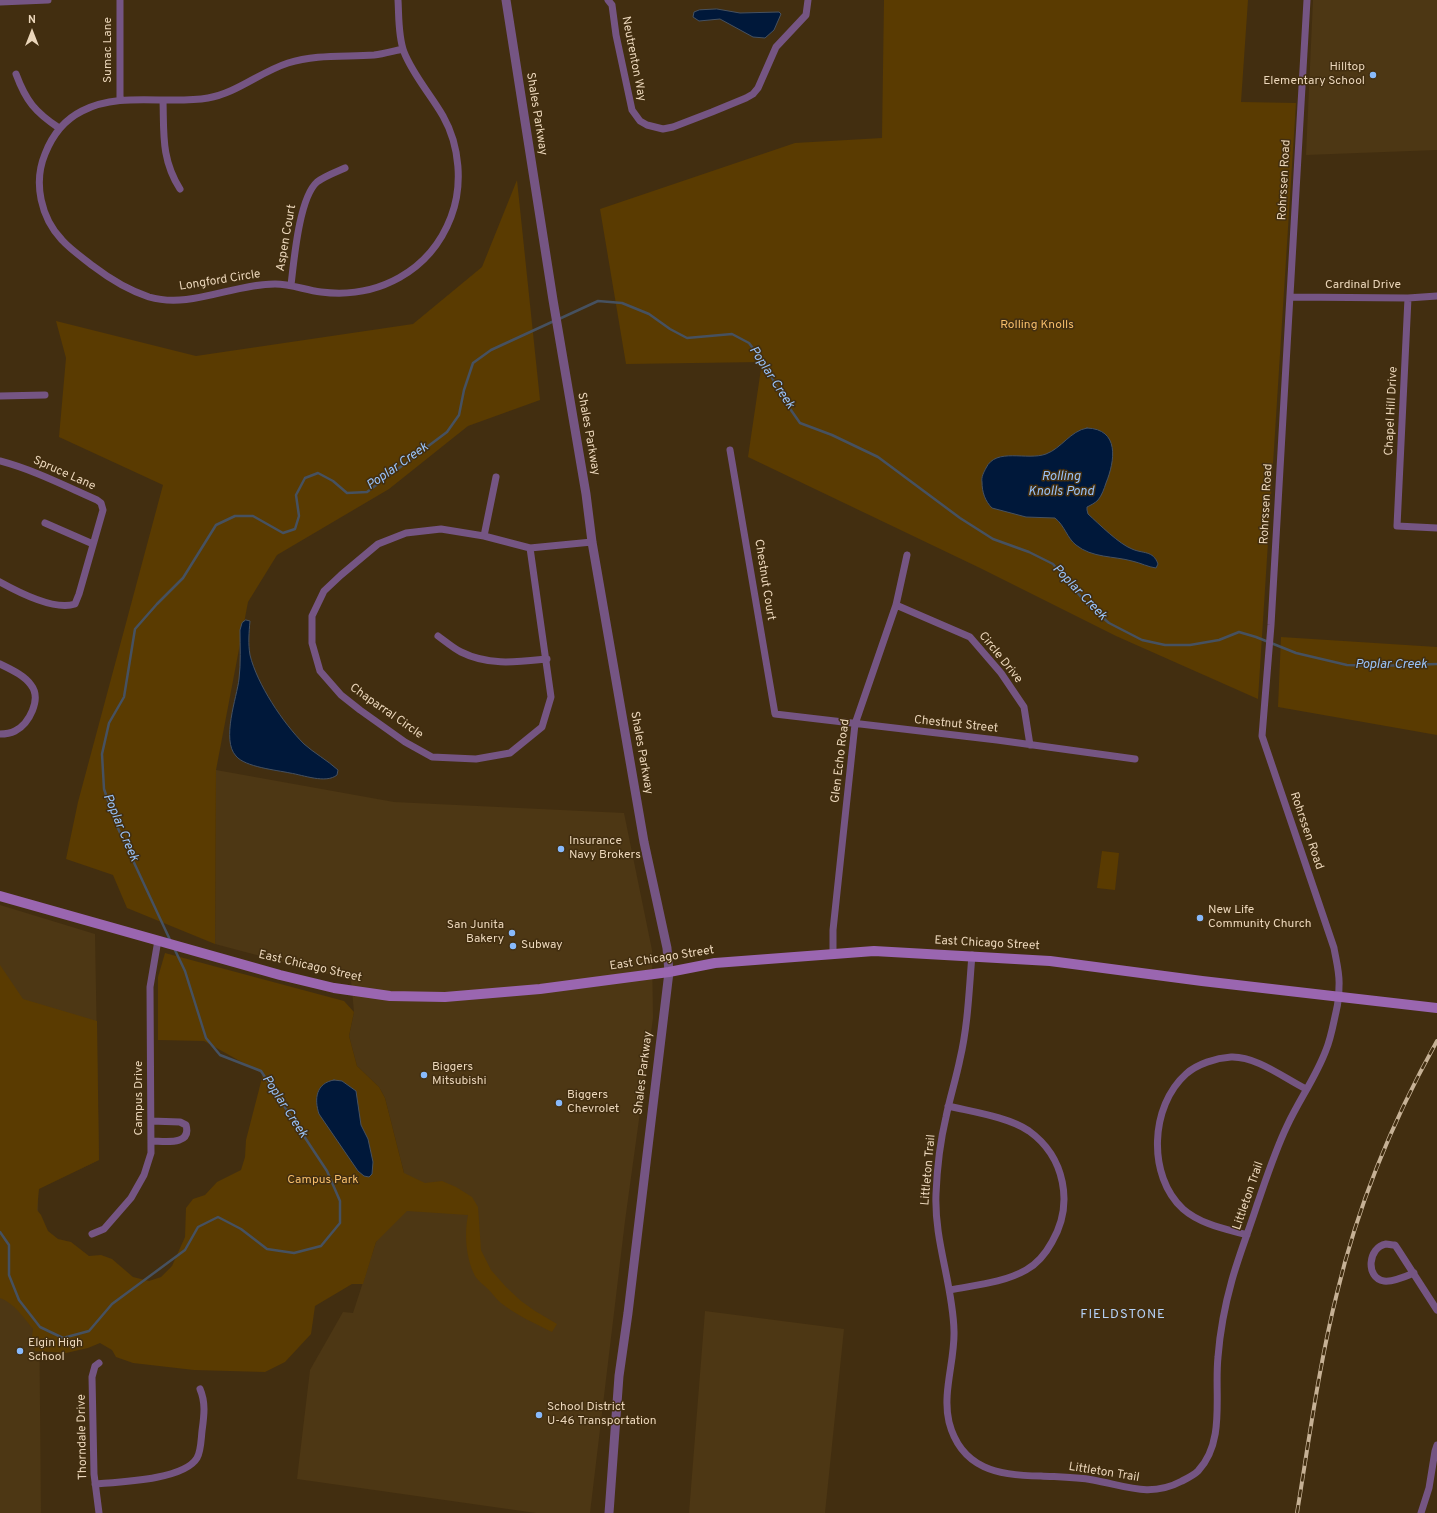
<!DOCTYPE html>
<style>
body{margin:0}
#map{position:relative;width:1437px;height:1513px;overflow:hidden;background:#422e10;font-family:Overpass,sans-serif}
canvas{display:block}
.north{position:absolute;left:12px;top:12px;width:40px;height:40px;-webkit-text-stroke:3px #422e10;paint-order:stroke;rotate:0deg;font-size:11px;font-weight:700;line-height:16px;text-align:center;color:#ebd6ba}
.north::after{content:'';display:block;margin:auto;width:14px;height:18px;background:#ebd6ba;clip-path:polygon(50% 0,100% 100%,50% 72%,0 100%)}
</style>
<div id="map">
<canvas width="1437" height="1513"></canvas>
<div class="north">N</div>
</div>
<script>
const g = document.querySelector('canvas').getContext('2d');
g.lineJoin = 'round';
function fillPath(path, color) {
  g.fillStyle = color;
  g.fill(path, 'evenodd');
}
function strokePath(path, color, width, dash) {
  g.strokeStyle = color;
  g.lineWidth = width;
  g.lineCap = dash ? 'butt' : 'round';
  g.setLineDash(dash || []);
  g.stroke(path);
}
function drawText(font, color, halo, rows, align = 'center') {
  g.font = font + ' Overpass,sans-serif';
  g.lineWidth = 3;
  g.setLineDash([]);
  g.textBaseline = 'middle';
  g.strokeStyle = halo;
  g.fillStyle = color;
  for (const [text, x, y, turn = 0] of rows) {
    g.save();
    g.translate(x, y);
    g.rotate((+turn || 0) * Math.PI / 180);
    g.textAlign = isNaN(turn) ? turn : align;
    if (halo) g.strokeText(text, 0, 0);
    g.fillText(text, 0, 0);
    g.restore();
  }
}
fillPath(new Path2D(`
 M1313 0H1437V150L1306 155Z
 M216 770 394 802 624 813 652 950 653 1018 625 1221 590 1513H536L297 1479 310 1370 343 1312 353 1313 376 1242 404 1173 385 1098 379 1087 357 1066 349 1036 354 1012 351 980 215 944Z
 M0 905 95 934 99 1160 38 1189 41 1513H0Z
 M705 1311 844 1329 825 1513H689Z`), '#4d3714');
fillPath(new Path2D(`
 M884 0H1248L1241 102 1296 103 1258 699 1116 636 980 568 748 457 762 362 626 364 600 209 795 143 882 138Z
 M517 180 540 400 468 426 389 489 277 555 248 602 216 770 215 944 127 908 113 875 66 859 78 802 163 485 59 437 66 358 56 321 196 356 413 324 482 267Z
 M1281 637 1437 647V735L1278 707Z
 M1102 851 1119 853 1115 890 1097 888Z
 M165 953 344 1001 354 1012 349 1036 357 1066 379 1087 385 1098 404 1173 425 1183 442 1181 456 1187 472 1197 478 1207 481 1250 491 1270 506 1287 521 1301 535 1311 557 1324 552 1332C534 1323 516 1315 501 1303 496 1299 492 1293 488 1289 484 1285 478 1281 475 1276 466 1259 464 1234 468 1215L407 1211 376 1242 363 1284H352L315 1306 311 1334 285 1362 265 1372 194 1370 133 1363 116 1357 112 1350 100 1343 88 1348 66 1353 35 1351 32 1337 33 1329C24 1318 14 1303 0 1298V965L23 999 97 1021 99 1160 39 1189 37 1210 41 1215 48 1231 58 1239 71 1242 89 1256 101 1255 112 1259 133 1277 149 1281 161 1277 172 1266 185 1237 186 1208 193 1199 205 1195 217 1182 241 1170 245 1157 246 1140 263 1074 204 1041 158 1040V977Z`), '#5a3b01');
const water = new Path2D(`
 M717 9 740 13 779 12 781 14 774 30 765 38 753 37 720 19 699 21 693 17 694 12 699 10Z
 M1087 428C1120 429 1115 461 1106 483 1104 489 1102 495 1098 500 1095 503 1091 505 1087 507V510L1088 514C1099 524 1119 544 1132 549 1143 554 1153 550 1158 564L1156 568C1148 567 1141 563 1132 561 1114 556 1092 558 1076 545 1067 538 1065 526 1055 518L1026 517 992 508C985 501 982 492 982 482 981 477 984 472 986 468 996 447 1027 461 1046 454 1062 448 1070 431 1087 428Z
 M246 620 250 621C249 632 248 644 250 655 257 684 283 723 304 744 314 753 327 760 338 770L337 775C326 784 303 775 290 773 276 770 245 767 236 756 221 740 237 697 239 679 241 663 240 646 240 630L242 623Z
 M334 1080 342 1081 356 1091 361 1125 368 1139 373 1162 372 1174 369 1177 364 1176 358 1171 319 1114C314 1099 316 1083 334 1080Z`);
fillPath(water, '#00183a');
strokePath(water, '#465160', 1);
strokePath(new Path2D(`
 M559 319 598 301 622 303 649 314 670 329 687 338 732 334 749 343 762 360 786 403 800 423 832 435 878 457 960 518 993 539 1029 552 1053 564 1087 604 1109 623 1142 640 1165 645H1190L1219 640 1239 632 1256 637 1296 653 1347 665 1378 666 1437 664
 M171 942 116 824 104 789 102 754 109 723 124 697 135 629 157 604 183 578 216 525 235 516H253L283 533 295 529 299 516 296 495 305 478 318 473 333 481 347 493 367 492 447 432 459 415 464 390 473 363 491 350 554 321
 M0 1232 9 1245V1275L19 1300 40 1327 63 1338 89 1331 112 1304 185 1250 198 1227 218 1217 241 1229 267 1249 294 1253 321 1246 340 1223V1201L327 1171 261 1071 220 1055 206 1038 185 971 174 948`), '#465160', 2.5);
strokePath(new Path2D(`
 M120 0V100
 M398 0C399 16 398 36 404 52 413 75 431 95 443 116 460 146 463 186 451 217 430 272 377 299 321 292 305 290 291 284 275 284 232 284 191 309 149 297 128 290 110 279 93 266 83 258 71 250 62 240 41 218 33 183 45 154 52 136 64 120 82 111 121 91 167 105 208 98 237 93 260 72 288 63 316 54 345 57 374 55 384 54 393 51 403 49
 M608 0 612 5 616 35 632 110 640 121 647 125 663 129 673 127 712 112 746 98 753 94 758 88 776 47 806 15 808 0
 M0 2 48 0
 M16 74C26 101 35 112 59 128
 M163 100C164 133 161 159 180 189
 M291 285C294 261 299 198 317 182 325 176 336 172 345 168
 M1290 297 1408 298 1437 296
 M1408 298 1397 526 1437 528
 M0 396 45 395
 M730 450 775 714 997 740 1135 759
 M0 461C34 470 65 486 97 500L101 503 103 510 79 594 75 604C54 611 18 592 0 582
 M45 523 93 544
 M441 529 484 536 530 548 551 697 542 727 510 753 476 759 432 757 405 742 360 710 341 695 320 671 312 643V616L324 591 341 575 378 544 406 533Z
 M484 536 496 477
 M530 548 592 542
 M896 605 970 637 1001 673 1024 707 1030 745
 M438 636C445 641 453 648 461 652 489 666 517 662 547 659
 M0 664C10 669 24 675 31 685 42 699 29 724 15 731 11 733 5 734 0 734
 M833 953V930L855 724 896 605 907 555
 M972 955C969 990 968 1025 960 1059 956 1079 950 1097 946 1117 940 1142 937 1169 936 1194 934 1241 953 1285 954 1331 955 1360 942 1393 949 1422 961 1469 999 1476 1041 1476 1059 1477 1076 1477 1093 1480 1126 1486 1150 1498 1182 1481 1188 1478 1194 1475 1198 1471 1226 1441 1214 1394 1218 1357 1220 1331 1225 1305 1232 1280 1239 1255 1249 1230 1257 1205 1266 1179 1275 1151 1287 1126 1299 1100 1316 1077 1326 1050 1331 1038 1333 1025 1336 1012 1338 1004 1339 995 1339 986 1340 974 1336 960 1334 948L1262 736 1271 625 1307 0
 M948 1106C973 1112 1008 1117 1029 1131 1065 1157 1074 1204 1052 1242 1046 1253 1037 1264 1026 1270 1003 1283 975 1285 950 1290
 M151 1121 180 1122 186 1125C192 1146 164 1141 152 1141
 M92 1234 104 1229 131 1198 144 1175 151 1153 150 987 158 940
 M1247 1235C1225 1229 1200 1224 1183 1209 1147 1176 1150 1106 1186 1074 1197 1064 1216 1058 1231 1057 1256 1056 1284 1078 1306 1089
 M1414 1273C1407 1276 1391 1282 1384 1281 1365 1278 1368 1247 1386 1244 1388 1244 1392 1245 1395 1245L1399 1251 1437 1310
 M95 1484C119 1482 184 1480 197 1458 201 1451 201 1440 202 1431 204 1416 206 1403 200 1389
 M99 1513 94 1474 92 1377 95 1366 99 1363
 M1421 1513 1429 1488 1435 1451 1437 1445`), '#755583', 7);
strokePath(new Path2D(`
 M506 0 553 300 586 494 592 542 644 842 667 948 669 972 628 1313 619 1376 609 1513`), '#755583', 9);
strokePath(new Path2D(`
 M0 896 280 975 334 988 390 996 445 997 540 989 669 972 715 963 874 951 1050 961 1202 981 1437 1008`), '#9a66b0', 10);
const rail = new Path2D(`
 M1297 1513C1309 1440 1319 1365 1337 1293 1358 1205 1393 1120 1437 1041`);
strokePath(rail, '#c6b195', 4);
strokePath(rail, '#422e10', 2.5, [8]);
for (const [x, y, r, color] of [
 [1373,75,4,"#88bafc"],
 [561,849,4,"#88bafc"],
 [1200,918,4,"#88bafc"],
 [512,933,4,"#88bafc"],
 [513,946,4,"#88bafc"],
 [424,1075,4,"#88bafc"],
 [559,1103,4,"#88bafc"],
 [20,1351,4,"#88bafc"],
 [539,1415,4,"#88bafc"]
]) {
  const dot = new Path2D();
  dot.arc(x, y, r, 0, 2 * Math.PI);
  g.fillStyle = color;
  g.fill(dot);
  strokePath(dot, '#422e10', 1.5);
}
drawText('12px', '#ebd6ba', '#422e10', [
 ["Sumac Lane",109,50,-90],
 ["Neutrenton Way",633,59,79],
 ["Shales Parkway",536,114,81],
 ["Rohrssen Road",1285,180,-87],
 ["Aspen Court",287,238,-80],
 ["Longford Circle",220,281,-9],
 ["Cardinal Drive",1363,286],
 ["Chapel Hill Drive",1392,411,-87],
 ["Shales Parkway",588,434,80],
 ["Spruce Lane",64,474,24],
 ["Rohrssen Road",1267,504,-87],
 ["Chestnut Court",764,580,81],
 ["Circle Drive",1000,658,51],
 ["Chaparral Circle",386,712,35],
 ["Chestnut Street",956,725,6],
 ["Shales Parkway",641,753,80],
 ["Glen Echo Road",841,761,-83],
 ["Rohrssen Road",1306,831,71],
 ["East Chicago Street",987,944,3],
 ["East Chicago Street",662,959,-9],
 ["East Chicago Street",310,967,13],
 ["Shales Parkway",644,1073,-83],
 ["Campus Drive",140,1098,-90],
 ["Littleton Trail",929,1170,-85],
 ["Littleton Trail",1249,1196,-71],
 ["Thorndale Drive",83,1437,-91],
 ["Littleton Trail",1104,1473,9]
]);
drawText('12px', '#ebd6ba', '#422e10', [
 ["Hilltop",1365,68,"right"],
 ["Elementary School",1365,82,"right"],
 ["Insurance",569,842],
 ["Navy Brokers",569,856],
 ["New Life",1208,911],
 ["Community Church",1208,925],
 ["San Junita",504,926,"right"],
 ["Bakery",504,940,"right"],
 ["Subway",521,946],
 ["Biggers",432,1068],
 ["Mitsubishi",432,1082],
 ["Biggers",567,1096],
 ["Chevrolet",567,1110],
 ["Elgin High",28,1344],
 ["School",28,1358],
 ["School District",547,1408],
 ["U-46 Transportation",547,1422]
], 'left');
drawText('12px', '#f6bd6a', '#422e10', [
 ["Rolling Knolls",1037,326],
 ["Campus Park",323,1181]
]);
drawText('italic 13px', '#98c2f9', '#422e10', [
 ["Poplar Creek",771,378,57],
 ["Poplar Creek",398,467,-35],
 ["Rolling",1061,477],
 ["Knolls Pond",1061,492],
 ["Poplar Creek",1079,593,46],
 ["Poplar Creek",1391,665],
 ["Poplar Creek",120,828,67],
 ["Poplar Creek",284,1107,57]
]);
g.letterSpacing = '1px';
drawText('13px', '#b5d1f6', '#422e10', [
 ["FIELDSTONE",1123,1315]
]);
g.letterSpacing = '0px';
</script>
